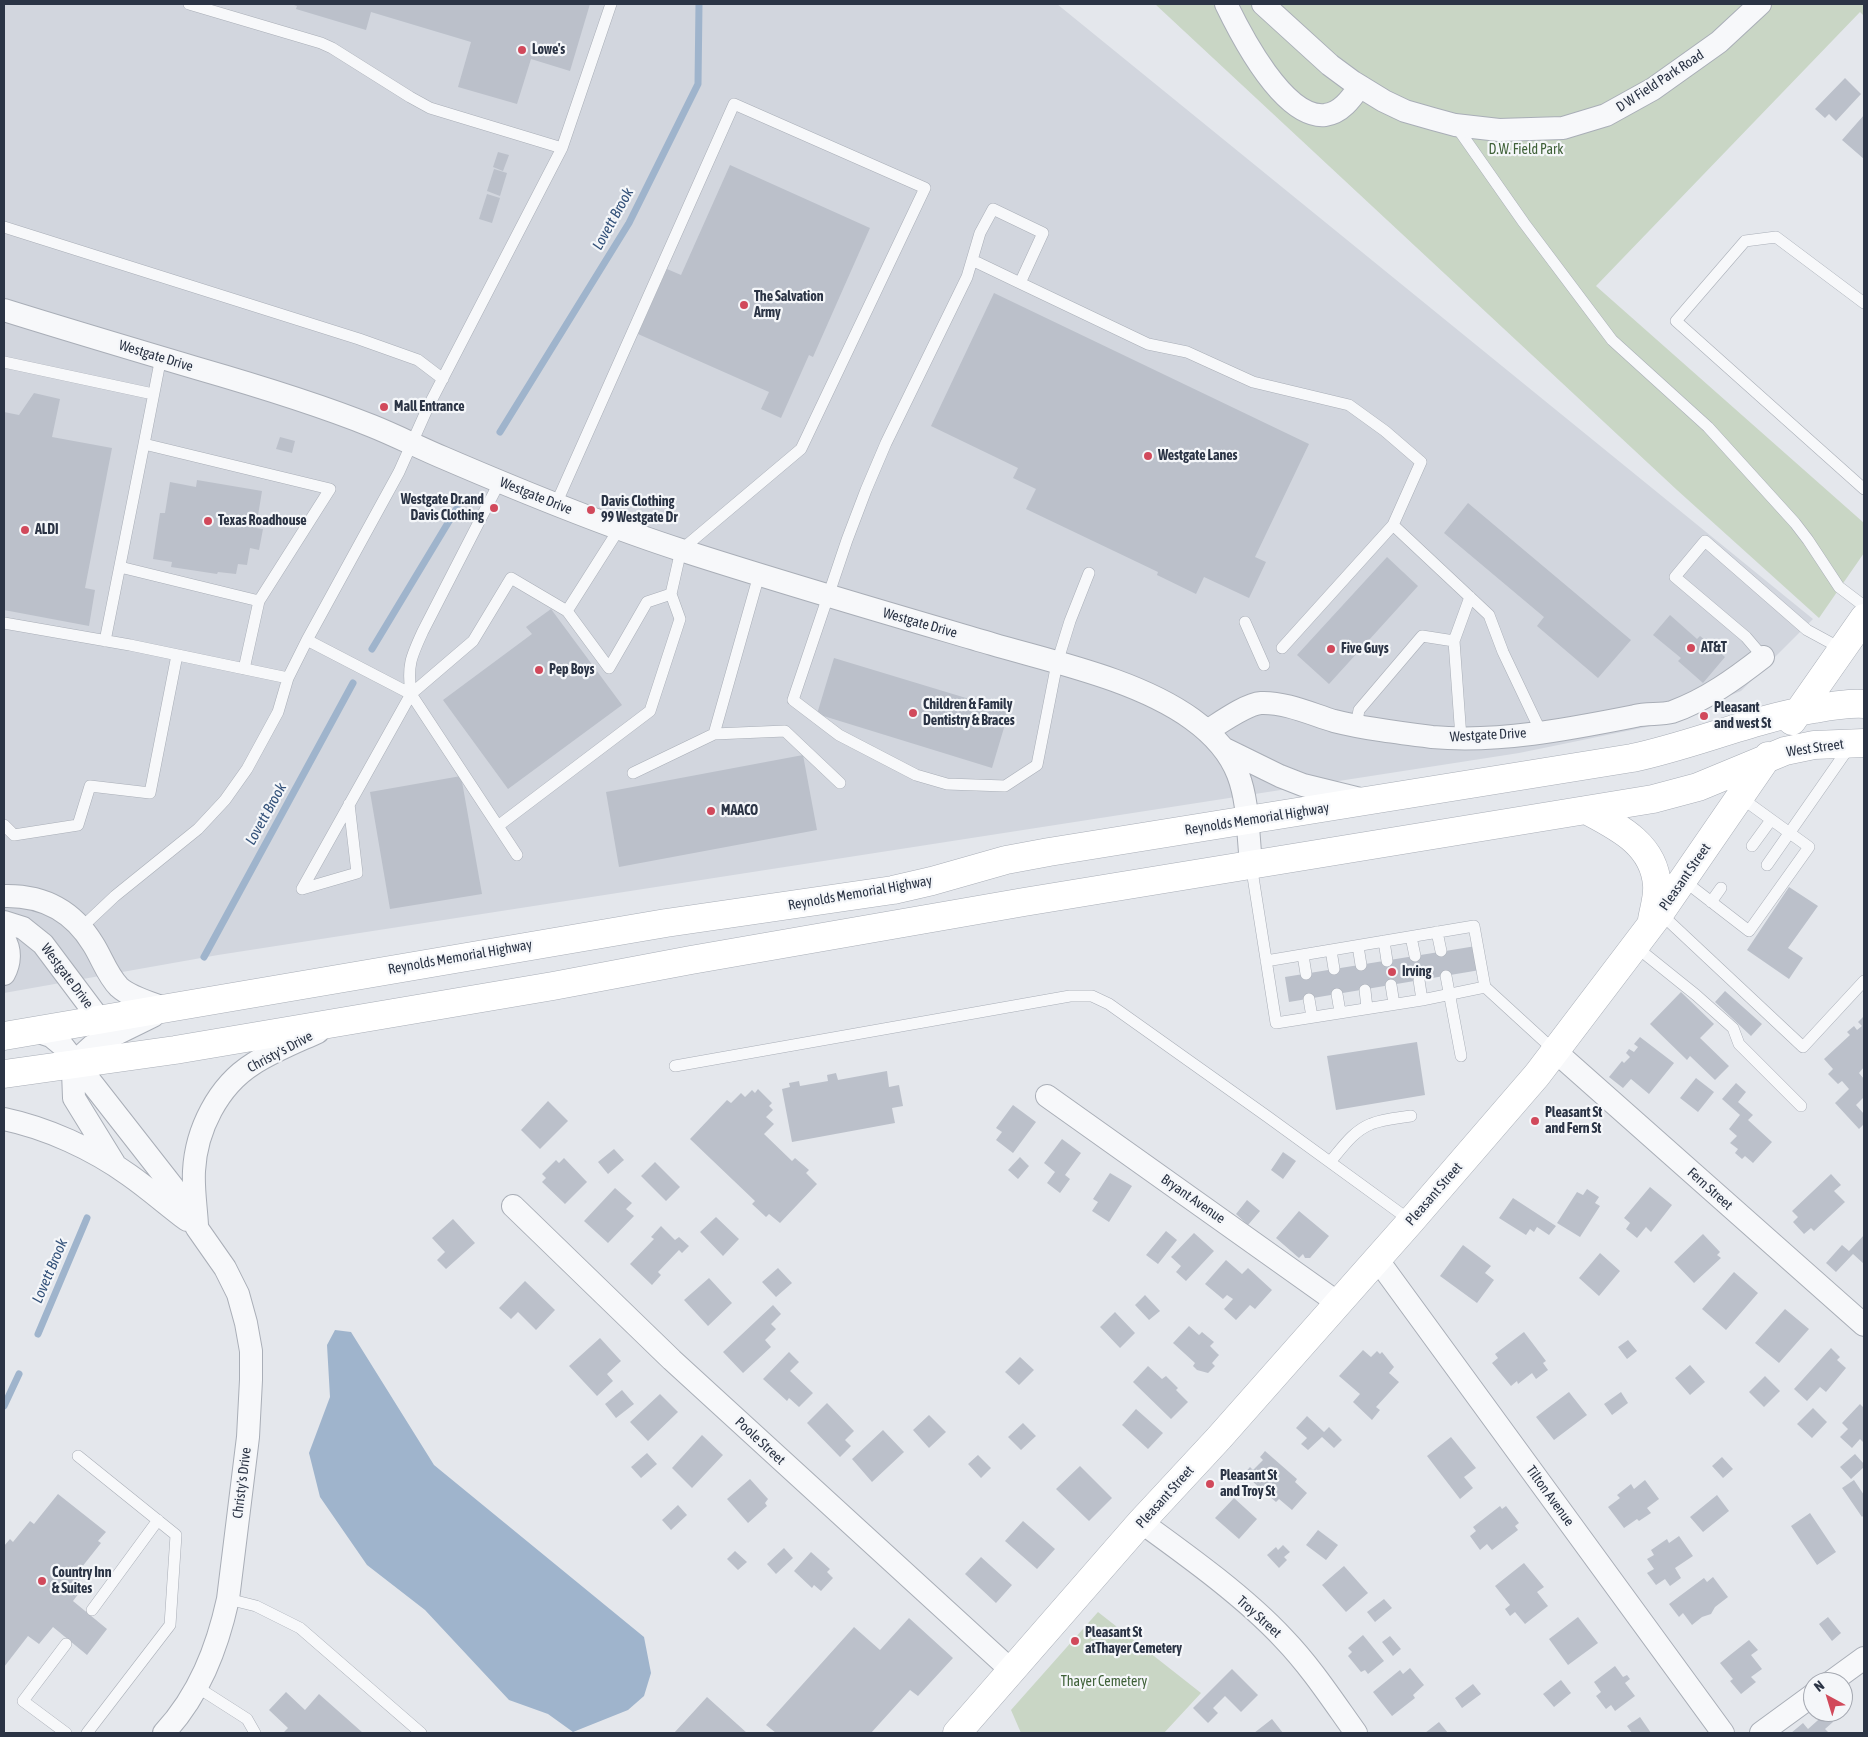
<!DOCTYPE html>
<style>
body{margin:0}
#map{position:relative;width:1868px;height:1737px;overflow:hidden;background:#e4e7ec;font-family:"Asap Condensed",sans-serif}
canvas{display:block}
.frame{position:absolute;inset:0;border:5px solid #2b3445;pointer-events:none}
.north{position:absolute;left:1803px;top:1672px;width:50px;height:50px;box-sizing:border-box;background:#f4f6f9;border:1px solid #a4a8b1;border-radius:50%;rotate:321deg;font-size:14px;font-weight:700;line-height:20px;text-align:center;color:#2b3445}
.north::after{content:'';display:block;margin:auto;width:18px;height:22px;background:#d1495b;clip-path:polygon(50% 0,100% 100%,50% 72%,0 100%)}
</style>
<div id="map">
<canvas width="1868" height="1737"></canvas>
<div class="frame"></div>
<div class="north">N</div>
</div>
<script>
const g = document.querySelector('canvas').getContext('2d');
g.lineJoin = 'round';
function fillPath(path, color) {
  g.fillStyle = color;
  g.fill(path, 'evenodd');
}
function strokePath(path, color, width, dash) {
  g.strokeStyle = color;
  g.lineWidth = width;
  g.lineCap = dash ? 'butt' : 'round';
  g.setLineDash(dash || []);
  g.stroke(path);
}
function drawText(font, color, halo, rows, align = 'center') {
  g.font = font + ' "Asap Condensed",sans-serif';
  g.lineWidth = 4.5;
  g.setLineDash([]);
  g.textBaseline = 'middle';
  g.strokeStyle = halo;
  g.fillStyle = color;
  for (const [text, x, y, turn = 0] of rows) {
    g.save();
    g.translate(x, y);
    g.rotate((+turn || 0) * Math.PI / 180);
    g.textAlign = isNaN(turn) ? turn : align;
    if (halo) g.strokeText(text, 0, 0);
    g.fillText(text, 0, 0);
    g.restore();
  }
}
fillPath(new Path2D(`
 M4 4H1057L1813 619 1741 691 1656 725 1519 753 218 955 4 993Z`), '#d2d6de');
fillPath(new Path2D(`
 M1155 4H1864V16L1860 12 1596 286 1864 523V553L1819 618 1677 490Z
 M1098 1612 1201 1693 1164 1733H1021L1011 1710Z`), '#c9d6c5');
fillPath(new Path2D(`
 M335 1330 351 1332 434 1465 644 1637 651 1673 644 1696 628 1710 573 1732 548 1714 509 1700 425 1610 367 1565 320 1497 309 1453 330 1397 327 1345Z`), '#9fb4cc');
strokePath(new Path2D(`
 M500 432 629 223 698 84 699 4
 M372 649 457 508
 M204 957 353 683
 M38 1334 87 1218
 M4 1406 19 1374`), '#9fb4cc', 7);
fillPath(new Path2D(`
 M291 4H590L570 71 531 59 517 104 458 87 471 42 371 12 366 30 296 9 297 6Z
 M1845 78 1861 94 1836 121 1829 114 1825 118 1815 109Z
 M1864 115V159L1842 140Z
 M498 152 509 155 503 171 493 167Z
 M730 165 870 228 813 357 809 355 781 418 761 409 769 392 638 334 667 269 681 275Z
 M494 169 507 173 500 196 487 191Z
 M487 194 500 198 492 223 479 219Z
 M994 293 1309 444 1255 557 1266 562 1249 598 1204 577 1196 594 1157 575 1158 572 1026 509 1036 489 1013 478 1018 468 931 426Z
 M34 393 60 399 52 437 112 448 85 588 95 590 89 626 4 610V412L19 415Z
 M280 437 295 441 292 453 276 449Z
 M197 480 262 491 256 528 263 529 259 550 250 548 247 565 238 564 236 574 218 572 217 574 171 567 172 562 153 559 160 513H165L170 482 196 487Z
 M1468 503 1631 640 1598 678 1537 626 1544 617 1444 533Z
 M1387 557 1418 586 1329 684 1297 655Z
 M551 609 622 705 508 789 443 700 532 634 526 627Z
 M1670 615 1697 639 1700 636 1725 657 1703 683 1678 661 1681 658 1653 635Z
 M834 658 1009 711 992 768 817 714Z
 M803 755 817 830 619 867 606 792Z
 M461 776 482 894 390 909 370 792Z
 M1789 887 1818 906 1788 948 1803 958 1789 979 1747 950Z
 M1476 946 1480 970 1289 1002 1285 977Z
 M1725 991 1762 1024 1751 1036 1715 1002Z
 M1681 992 1714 1024 1700 1038 1729 1066 1715 1080 1690 1056 1687 1060 1650 1024Z
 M1864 1016V1067L1859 1073 1864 1079V1097L1856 1105 1864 1114V1124L1859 1129 1835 1103 1849 1089 1842 1081 1838 1084 1828 1074 1833 1069 1824 1059 1850 1035 1847 1032 1854 1026 1857 1030 1862 1026 1858 1022Z
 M1640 1037 1674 1063 1649 1094 1631 1079 1623 1088 1609 1077 1622 1061 1624 1063 1630 1057 1626 1053 1629 1049 1634 1052 1638 1047 1634 1044Z
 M1417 1042 1425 1095 1336 1110 1327 1056Z
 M887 1071 889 1087 899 1085 903 1106 892 1108 895 1123 792 1142 782 1089 790 1087 789 1083 799 1081 800 1086 828 1081 827 1075 836 1073 838 1080Z
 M1696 1078 1714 1092 1698 1112 1680 1098Z
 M1736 1083 1746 1092 1738 1102 1753 1115 1748 1120 1772 1142 1753 1163 1745 1156 1742 1159 1735 1153 1738 1149 1730 1143 1737 1136 1729 1129 1740 1115 1722 1099Z
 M758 1089 772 1103 769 1106 773 1110 766 1117 774 1124 764 1134 792 1161 795 1158 809 1170 806 1173 817 1184 780 1223 769 1214 766 1217 752 1204 755 1201 690 1139 727 1100 731 1103 741 1093 745 1097 752 1090 755 1093Z
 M548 1101 568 1121 540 1149 521 1130Z
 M1013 1105 1036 1122 1013 1153 996 1140 1002 1132 996 1128Z
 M1062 1139 1081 1153 1065 1175 1070 1179 1060 1193 1047 1183 1055 1172 1044 1163Z
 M614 1149 624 1160 608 1174 598 1162Z
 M1283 1152 1296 1161 1283 1179 1271 1170Z
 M1020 1157 1029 1166 1018 1179 1008 1170Z
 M564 1158 587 1182 565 1204 542 1182 546 1178 542 1174 556 1160 559 1163Z
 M655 1162 680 1187 666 1201 641 1176Z
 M1110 1173 1132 1186 1109 1222 1092 1211 1098 1202 1093 1199Z
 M1831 1174 1841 1185 1834 1191 1845 1202 1814 1231 1811 1228 1804 1234 1793 1222 1798 1217 1792 1211Z
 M1650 1187 1672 1205 1651 1232 1646 1227 1637 1238 1626 1229 1630 1223 1624 1218Z
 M615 1188 632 1203 626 1209 634 1216 608 1243 584 1221Z
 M1587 1189 1599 1197 1595 1203 1600 1206 1580 1237 1557 1223 1577 1192 1583 1195Z
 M1513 1198 1556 1226 1549 1235 1537 1227 1534 1232 1530 1229 1526 1235 1499 1218Z
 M1247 1200 1260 1211 1248 1225 1236 1214Z
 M1299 1211 1329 1236 1310 1258H1305L1303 1254 1299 1258 1276 1238Z
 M716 1217 739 1239 723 1256 700 1232Z
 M453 1219 475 1243 446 1269 437 1260 445 1252 432 1238Z
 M661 1226 675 1240 679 1237 689 1246 682 1253 679 1250 658 1272 661 1275 652 1285 630 1264 654 1239 651 1237Z
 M1166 1231 1177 1240 1158 1264 1146 1255Z
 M1194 1233 1214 1251 1186 1281 1176 1272 1181 1266 1171 1257Z
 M1703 1234 1720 1252 1717 1255 1721 1258 1694 1283 1674 1262Z
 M1864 1235V1264L1853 1254 1836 1272 1826 1263 1842 1245 1849 1251Z
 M1463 1245 1491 1266 1485 1273 1494 1280 1477 1303 1440 1276Z
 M1600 1253 1620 1271 1599 1296 1579 1278Z
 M1226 1260 1242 1274 1248 1268 1272 1290 1255 1309 1250 1305 1236 1320 1224 1309 1233 1299 1227 1295 1223 1299 1205 1284Z
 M778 1268 792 1283 776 1297 762 1282Z
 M1734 1272 1758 1293 1726 1330 1702 1309Z
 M709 1278 732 1303 708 1326 684 1300Z
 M525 1281 555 1310 536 1330 518 1312 511 1319 499 1308Z
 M1145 1295 1160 1311 1149 1320 1135 1305Z
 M773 1305 781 1314 771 1324 776 1329 765 1340 771 1347 743 1373 723 1352Z
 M1785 1309 1809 1329 1779 1363 1755 1343Z
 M1115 1312 1135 1333 1120 1348 1100 1327Z
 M1189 1326 1199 1335 1202 1332 1214 1342 1210 1346 1219 1355 1212 1363 1215 1366 1208 1373 1197 1370 1193 1366 1195 1363 1173 1343Z
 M1524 1332 1546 1361 1543 1363 1548 1370 1536 1379 1532 1373 1518 1384 1517 1381 1511 1386 1492 1363 1498 1358 1495 1354Z
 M600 1338 621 1361 607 1374 613 1381 597 1396 569 1366Z
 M1628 1340 1637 1351 1627 1359 1618 1347Z
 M1831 1348 1840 1357 1837 1360 1846 1368 1826 1392 1820 1387 1807 1401 1794 1389Z
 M1363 1350 1371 1357 1377 1351 1380 1354 1382 1352 1394 1367 1389 1373 1399 1382 1376 1407 1380 1410 1372 1420 1353 1402 1360 1394 1339 1376Z
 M789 1352 799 1362 790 1371 813 1393 799 1407 789 1398 787 1401 763 1379Z
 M1020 1357 1034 1370 1019 1385 1005 1372Z
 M1690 1365 1705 1382 1690 1395 1675 1378Z
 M1148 1366 1162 1379 1166 1376 1178 1388 1176 1390 1188 1402 1171 1419 1133 1382Z
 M1765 1376 1780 1391 1764 1407 1749 1392Z
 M622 1390 634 1404 616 1418 605 1404Z
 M1569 1392 1587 1415 1554 1440 1536 1417Z
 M1621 1392 1628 1403 1612 1415 1604 1404Z
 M660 1394 678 1412 648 1441 630 1422Z
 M827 1403 854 1431 845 1440 851 1446 840 1457 807 1423Z
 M1860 1404 1864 1408V1443L1860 1439 1852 1448 1840 1437 1848 1429 1842 1423Z
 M1813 1408 1827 1422 1812 1438 1797 1424Z
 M1136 1409 1163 1433 1148 1449 1122 1425Z
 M929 1415 946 1432 929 1448 913 1430Z
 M1307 1416 1324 1432 1329 1427 1342 1440 1334 1448 1322 1437 1308 1450 1301 1444 1307 1438 1296 1428Z
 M1023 1423 1036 1436 1021 1450 1008 1437Z
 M883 1430 904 1452 872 1482 852 1459Z
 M702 1435 723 1455 692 1488 672 1468Z
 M1451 1437 1476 1468 1464 1477 1473 1488 1460 1499 1427 1456Z
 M1265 1451 1297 1479 1295 1482 1307 1493 1292 1510 1279 1499 1276 1502 1244 1474 1250 1467 1253 1470 1263 1460 1260 1457Z
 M647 1453 657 1464 641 1478 631 1467Z
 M1855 1454 1864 1464V1467L1851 1479 1840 1467Z
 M978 1455 991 1468 981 1478 968 1464Z
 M1722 1457 1733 1469 1723 1478 1712 1466Z
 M1080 1466 1112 1498 1089 1521 1056 1489Z
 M750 1479 768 1499 765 1503 767 1506 748 1523 727 1499Z
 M1645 1480 1659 1499 1647 1508 1651 1513 1639 1521 1637 1519 1624 1528 1608 1507 1620 1498 1617 1495 1631 1484 1634 1489Z
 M1854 1480 1864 1495V1515L1862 1517 1842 1488Z
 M58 1494 106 1532 98 1541 101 1543 74 1577 85 1585 73 1601 107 1629 87 1655 53 1627 39 1644 28 1636 4 1667V1546L10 1539 13 1542 30 1521 34 1524Z
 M1717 1495 1729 1511 1703 1532 1690 1517Z
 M1234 1498 1257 1519 1239 1539 1215 1518Z
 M678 1505 687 1515 671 1530 662 1520Z
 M1500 1506 1502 1509 1506 1506 1519 1523 1515 1526 1518 1530 1492 1550 1487 1544 1480 1550 1470 1536 1476 1531 1473 1527Z
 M1810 1513 1836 1552 1817 1565 1791 1526Z
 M1023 1521 1055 1549 1037 1569 1005 1541Z
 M1318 1530 1338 1545 1326 1560 1306 1545Z
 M1679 1536 1693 1556 1675 1568 1681 1578 1670 1586 1665 1579 1656 1585 1647 1573 1654 1569 1647 1559 1654 1555 1651 1550 1667 1539 1669 1543Z
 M1283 1545 1290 1552 1284 1557 1287 1560 1279 1568 1267 1555 1276 1547 1278 1550Z
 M784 1548 793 1558 776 1574 767 1564Z
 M735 1551 747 1562 738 1570 727 1559Z
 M811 1552 830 1569 827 1572 833 1578 821 1591 814 1585 812 1588 794 1571Z
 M981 1557 1012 1585 996 1603 965 1574Z
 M1524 1563 1544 1587 1537 1592 1548 1606 1525 1624 1515 1612 1510 1616 1505 1609 1510 1605 1495 1586Z
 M1344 1566 1368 1593 1346 1612 1322 1585Z
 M1713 1577 1728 1597 1715 1607 1711 1614 1702 1617 1692 1625 1683 1613 1679 1617 1669 1604 1704 1578 1707 1582Z
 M1384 1599 1392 1608 1375 1622 1367 1612Z
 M1578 1617 1598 1643 1568 1665 1549 1639Z
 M1828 1617 1841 1633 1832 1641 1819 1624Z
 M909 1618 953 1658 918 1696 910 1690 871 1733H776L766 1725 854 1627 880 1650Z
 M1363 1635 1384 1661 1368 1674 1365 1670 1361 1672 1348 1656 1352 1652 1348 1648Z
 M1390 1636 1401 1649 1393 1656 1382 1642Z
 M1749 1640 1758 1650 1751 1655 1762 1669 1751 1677 1756 1682 1741 1694 1730 1681 1733 1679 1720 1663Z
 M1615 1666 1623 1677 1627 1675 1630 1679 1625 1683 1635 1696 1615 1711 1611 1705 1606 1709 1596 1696 1601 1692 1594 1682Z
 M1410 1668 1424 1685 1413 1695 1415 1698 1392 1716 1373 1692 1400 1670 1403 1674Z
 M1232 1669 1258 1695 1241 1712 1225 1696 1213 1708 1218 1713 1208 1723 1193 1708Z
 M1561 1680 1571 1693 1554 1707 1543 1694Z
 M1473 1684 1481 1694 1462 1708 1455 1698Z
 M286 1692 305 1710 319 1694 363 1733H283L288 1728 269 1710Z
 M707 1697 747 1733H674Z
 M1826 1713 1833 1722 1825 1729 1829 1733H1791L1803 1723 1808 1729Z
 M1640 1717 1651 1733H1632L1627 1726Z
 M1272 1719 1283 1733H1254Z
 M1439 1722 1448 1733H1425Z`), '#bbc0ca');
const lane = new Path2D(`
 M1456 126 1524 223 1612 340 1708 427 1795 523 1808 540 1839 587 1864 606
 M562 148 611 4
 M4 227 359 339 418 360 443 379
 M972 260 1020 283
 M1864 303 1776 237 1745 241 1676 321 1864 489
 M4 362 153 394
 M144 444 161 357
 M500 481 423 631C411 657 407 665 411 694L517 855
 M556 504 734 104 925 188 801 449 681 550 671 594
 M1393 525 1489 615 1503 652 1541 732
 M120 567 259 601
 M1089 573 1070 621 1057 663 1037 765 1005 786 947 784 916 775 839 735 793 700 847 540 866 490 886 443 967 277 980 233 993 209 1043 233 1020 283 1148 344 1187 352 1253 382 1349 405 1385 431 1421 462 1393 525 1282 648
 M1245 622 1264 665
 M4 623 130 645 288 678
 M307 640 411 694 302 889 357 873 349 804
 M105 641 144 444 330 489 259 601 244 669
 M1763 657 1746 637 1675 577 1705 541 1807 630 1842 649
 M411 694 473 641 511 578 567 611
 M1356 726 1359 710 1422 636 1454 641
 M714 734 785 731 840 783
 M1461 738 1454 641 1470 597
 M633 773 714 734 759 575
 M4 825 14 835 78 825 90 786 150 793 177 655
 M498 826 650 711 680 619 671 594 647 602 609 668 567 611 619 529
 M1752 846 1771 820
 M1251 864 1276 1023 1422 1000 1485 987 1556 1052
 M1767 865 1850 746
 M1683 880 1749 931 1809 847 1740 797
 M1711 902 1721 888
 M1660 913 1803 1047 1864 981
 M81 928 115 896 198 829 225 800 247 769 278 712 288 678 307 640 399 472 428 407 562 148 430 108 410 97 332 48 321 43 189 4
 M1437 932 1441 951
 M1411 937 1415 956
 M1384 941 1387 961
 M1358 946 1361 965
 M1635 946 1696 995 1733 1028 1739 1044 1801 1106
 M1331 950 1334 969
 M1303 955 1306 974
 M1266 961 1474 926 1485 987
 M1446 976 1461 1056
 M1419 980 1422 1000
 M1391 985 1394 1004
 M1365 990 1367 1008
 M1337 994 1340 1012
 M1309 999 1312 1017
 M675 1066 1070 996H1092L1109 1004 1268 1117 1411 1221
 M1330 1162C1342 1148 1353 1131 1371 1124 1383 1119 1398 1118 1411 1116
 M78 1456 176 1535 170 1625 87 1733
 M228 1599 256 1606 300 1628 421 1733
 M92 1610 158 1520
 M66 1644 23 1701 66 1733
 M197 1687 247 1719 255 1733`);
const street = new Path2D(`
 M1226 4C1241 35 1284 119 1325 115 1341 113 1351 99 1360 86
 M1263 4 1330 65 1353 82 1384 101 1405 111 1433 119 1455 125 1499 130 1563 128 1606 115 1653 89 1719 42 1760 4
 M4 310C68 330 132 349 196 368 255 385 315 403 372 426 397 436 420 448 444 458 523 492 603 525 684 551 786 584 890 614 992 644 1057 663 1138 680 1192 719 1250 761 1245 800 1251 864
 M1207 731C1220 723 1246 704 1261 703 1285 702 1311 714 1334 721 1366 729 1399 733 1432 737 1499 743 1569 729 1635 716 1647 713 1661 715 1672 712 1706 700 1736 678 1763 657
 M1225 749 1280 776 1303 785 1360 799
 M4 896C43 895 73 911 93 944 102 958 107 975 119 987 131 998 152 1003 167 1009
 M4 922 23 928 43 944 109 1032
 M4 939C11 950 10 963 4 974
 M36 1031 51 1036 62 1045 173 1187 197 1228 225 1268 238 1294 246 1323 251 1351V1380L248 1437 228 1599C217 1649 199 1695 164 1733
 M1556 1052 1864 1325
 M1047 1096 1338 1303
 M4 1119C47 1128 93 1149 129 1175 149 1189 167 1205 187 1220
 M114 1163 74 1098 73 1071 80 1057 92 1046 153 1016
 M513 1206 672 1360 1012 1671
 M197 1225C196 1207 193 1189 194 1171 196 1130 218 1086 253 1064 273 1051 296 1042 318 1032
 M1377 1259 1723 1733
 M1141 1522C1188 1556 1245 1597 1284 1639 1311 1667 1333 1701 1356 1733
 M1831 1682 1864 1658
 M1761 1733 1813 1695`);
const secondary = new Path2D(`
 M1792 721 1864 618
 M1586 810C1618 827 1654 844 1657 885 1658 897 1654 908 1652 920
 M4 1036 666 923 893 890 932 881 1006 860 1049 852 1632 758C1694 745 1752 719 1814 709 1831 706 1847 703 1864 704
 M4 1074 175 1050 553 986 691 960 1024 902 1653 799 1698 787 1785 751 1814 745 1864 743
 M957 1733 1141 1522 1219 1438 1411 1221 1537 1075 1660 913 1768 756`);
strokePath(lane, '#a9aeb7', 12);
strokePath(street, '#a9aeb7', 24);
strokePath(secondary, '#a9aeb7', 29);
strokePath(lane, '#f7f8fa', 11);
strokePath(street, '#f7f8fa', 22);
strokePath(secondary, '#fff', 28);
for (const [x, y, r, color] of [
 [522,50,5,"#d1495b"],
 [744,305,5,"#d1495b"],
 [384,407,5,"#d1495b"],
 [1148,456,5,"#d1495b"],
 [494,508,5,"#d1495b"],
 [591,510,5,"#d1495b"],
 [208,521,5,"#d1495b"],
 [25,530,5,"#d1495b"],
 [1691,648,5,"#d1495b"],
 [1331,649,5,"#d1495b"],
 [539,670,5,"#d1495b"],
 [913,713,5,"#d1495b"],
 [1704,716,5,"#d1495b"],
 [711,811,5,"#d1495b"],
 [1392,972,5,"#d1495b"],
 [1535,1121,5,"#d1495b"],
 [1210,1484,5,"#d1495b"],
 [42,1581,5,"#d1495b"],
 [1075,1641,5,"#d1495b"]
]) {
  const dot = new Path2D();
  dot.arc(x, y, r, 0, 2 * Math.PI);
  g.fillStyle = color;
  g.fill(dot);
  strokePath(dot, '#f4f6f9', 2);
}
drawText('bold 14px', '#2b3445', '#f4f6f9', [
 ["Lowe's",532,50],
 ["The Salvation",754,297],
 ["Army",754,313],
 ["Mall Entrance",394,407],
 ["Westgate Lanes",1158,456],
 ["Westgate Dr.and",484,500,"right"],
 ["Davis Clothing",484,516,"right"],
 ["Davis Clothing",601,502],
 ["99 Westgate Dr",601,518],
 ["Texas Roadhouse",218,521],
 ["ALDI",35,530],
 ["AT&T",1701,648],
 ["Five Guys",1341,649],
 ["Pep Boys",549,670],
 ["Children & Family",923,705],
 ["Dentistry & Braces",923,721],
 ["Pleasant",1714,708],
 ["and west St",1714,724],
 ["MAACO",721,811],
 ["Irving",1402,972],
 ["Pleasant St",1545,1113],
 ["and Fern St",1545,1129],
 ["Pleasant St",1220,1476],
 ["and Troy St",1220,1492],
 ["Country Inn",52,1573],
 ["& Suites",52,1589],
 ["Pleasant St",1085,1633],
 ["atThayer Cemetery",1085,1649]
], 'left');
drawText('14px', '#2b3445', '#f4f6f9', [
 ["D W Field Park Road",1660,81,-33],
 ["Westgate Drive",156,356,17],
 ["Westgate Drive",536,496,22],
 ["Westgate Drive",920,623,16],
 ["Westgate Drive",1488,735,-3],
 ["West Street",1815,748,-8],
 ["Reynolds Memorial Highway",1257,819,-9],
 ["Pleasant Street",1685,877,-55],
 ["Reynolds Memorial Highway",860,893,-10],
 ["Reynolds Memorial Highway",460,957,-10],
 ["Westgate Drive",67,976,53],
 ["Christy's Drive",280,1052,-28],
 ["Fern Street",1710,1189,42],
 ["Pleasant Street",1434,1194,-49],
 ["Bryant Avenue",1193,1199,35],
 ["Poole Street",760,1441,43],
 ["Christy's Drive",242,1483,-83],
 ["Tilton Avenue",1550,1496,54],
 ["Pleasant Street",1165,1497,-48],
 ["Troy Street",1259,1617,42]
]);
drawText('14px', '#3f6138', '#f4f6f9', [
 ["D.W. Field Park",1526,150],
 ["Thayer Cemetery",1104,1682]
]);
drawText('italic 15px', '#34527a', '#f4f6f9', [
 ["Lovett Brook",613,219,-61],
 ["Lovett Brook",266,814,-61],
 ["Lovett Brook",50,1271,-67]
]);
</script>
